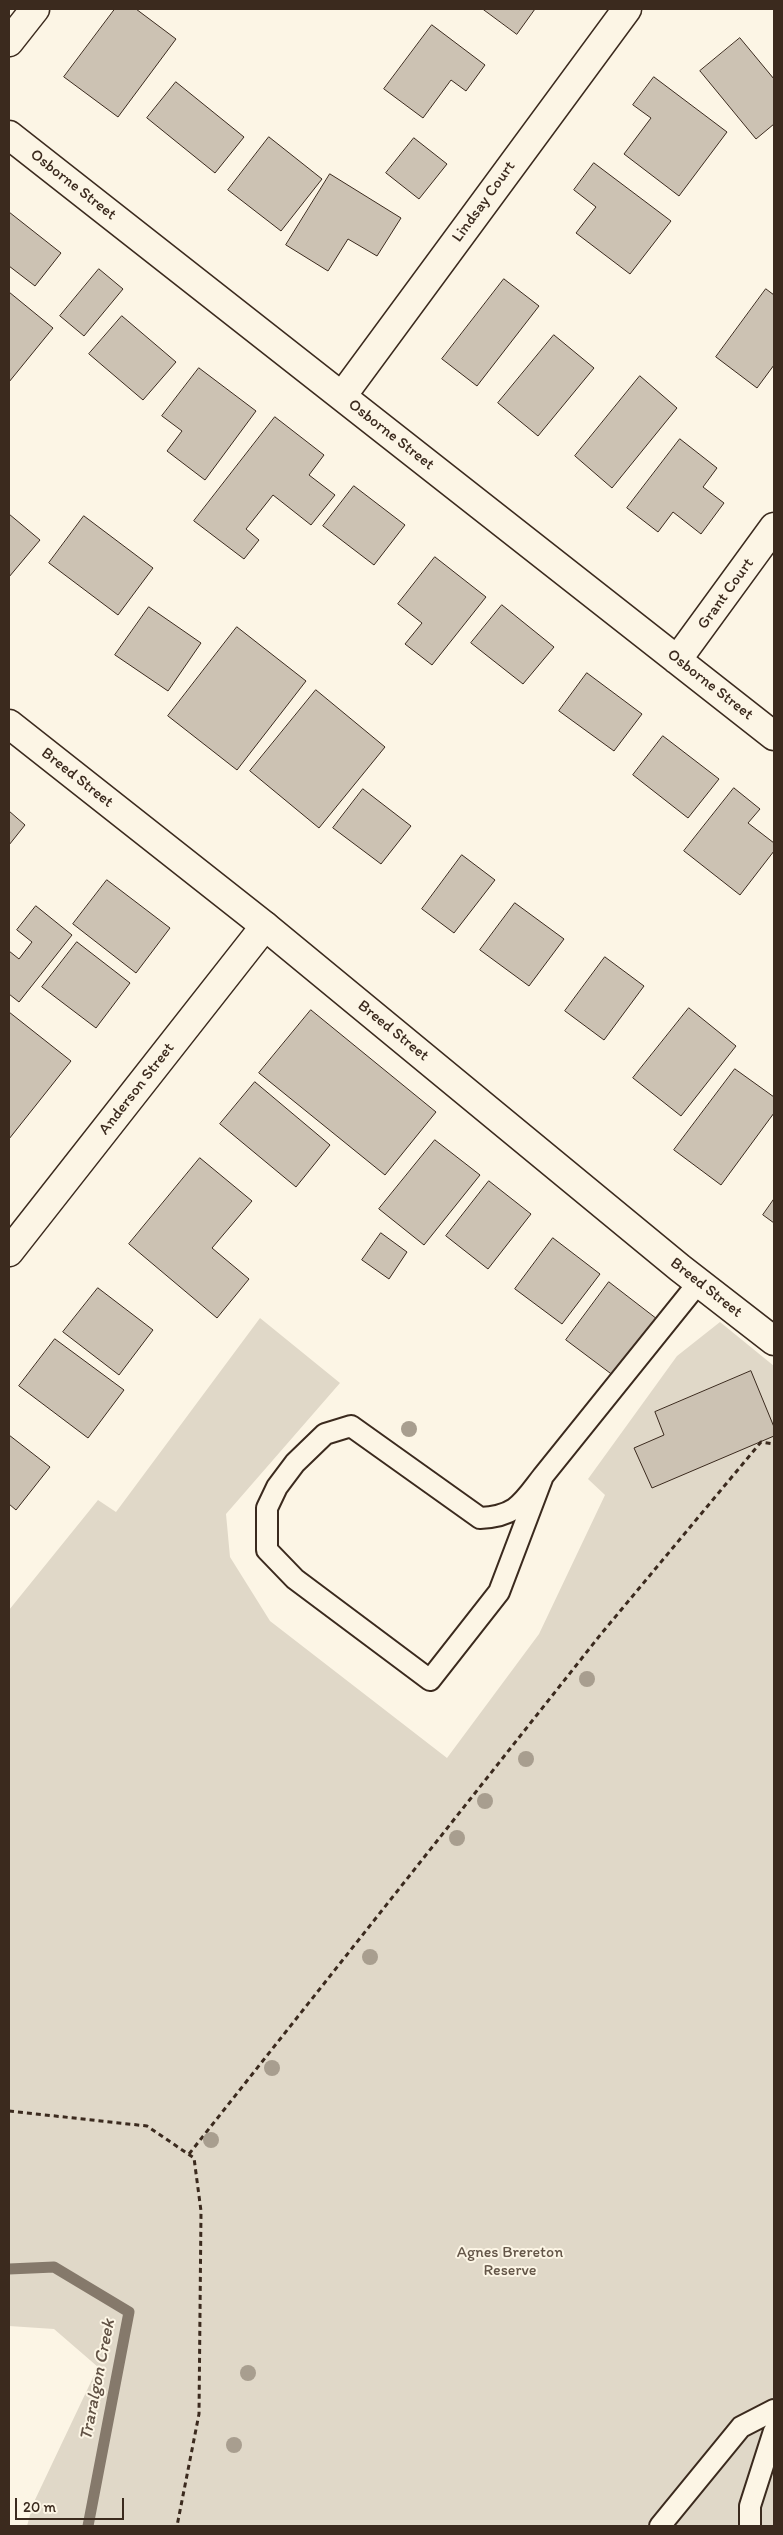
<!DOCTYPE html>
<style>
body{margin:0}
#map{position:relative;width:783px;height:2535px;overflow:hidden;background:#fcf5e5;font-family:Itim,sans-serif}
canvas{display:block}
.frame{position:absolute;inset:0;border:10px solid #3b2a1e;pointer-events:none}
.scale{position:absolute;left:15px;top:2498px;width:109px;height:22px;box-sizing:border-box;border:2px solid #3b2a1e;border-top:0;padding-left:6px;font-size:15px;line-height:18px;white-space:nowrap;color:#3b2a1e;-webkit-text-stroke:4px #fcf5e5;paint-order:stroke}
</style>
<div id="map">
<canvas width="783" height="2535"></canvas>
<div class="frame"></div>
<div class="scale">20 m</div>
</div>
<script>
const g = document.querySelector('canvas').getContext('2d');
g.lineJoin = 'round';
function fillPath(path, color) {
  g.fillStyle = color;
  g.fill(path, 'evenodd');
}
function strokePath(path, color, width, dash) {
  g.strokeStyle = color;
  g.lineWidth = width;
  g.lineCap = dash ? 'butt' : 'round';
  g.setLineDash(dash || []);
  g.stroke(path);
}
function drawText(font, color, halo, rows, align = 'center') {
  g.font = font + ' Itim,sans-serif';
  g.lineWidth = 4;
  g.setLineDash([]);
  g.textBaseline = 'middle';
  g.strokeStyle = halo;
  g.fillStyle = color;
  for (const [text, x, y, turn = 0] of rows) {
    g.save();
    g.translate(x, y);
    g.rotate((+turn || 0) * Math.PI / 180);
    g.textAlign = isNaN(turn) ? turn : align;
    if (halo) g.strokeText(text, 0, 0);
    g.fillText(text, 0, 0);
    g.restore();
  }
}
fillPath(new Path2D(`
 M260 1318 340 1383 226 1514 230 1557 270 1621 447 1758 539 1634 605 1495 588 1479 677 1356 720 1322 774 1366V2526H27L33 2504 98 2367 54 2329 9 2326V1610L98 1500 116 1512Z`), '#e0d8c8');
strokePath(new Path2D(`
 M9 2269 54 2267 129 2312 88 2526`), '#85796b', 11);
const building = new Path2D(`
 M115 9H136L176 39 118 117 64 77Z
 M483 9H535L517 34Z
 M432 25 485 65 466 91 451 80 423 118 384 89Z
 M740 38 774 79V124L756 139 700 71Z
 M654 77 727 132 679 196 624 154 651 118 633 105Z
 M176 82 244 137 215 173 147 118Z
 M269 137 322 179 281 231 228 190Z
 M414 138 447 164 419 199 386 173Z
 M594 163 671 221 630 274 576 233 596 207 574 190Z
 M330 174 401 218 377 256 348 239 328 271 286 245Z
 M9 212 61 253 35 286 9 266Z
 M99 269 123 289 84 336 60 316Z
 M504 279 539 306 477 386 442 359Z
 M766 289 774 295V365L757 388 716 357Z
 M9 292 53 328 9 382Z
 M122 316 176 362 143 400 89 354Z
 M554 335 594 368 538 436 498 403Z
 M199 368 256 411 205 480 167 451 182 431 162 416Z
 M640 376 677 408 612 488 575 456Z
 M275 417 324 455 309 475 335 495 311 525 273 495 246 529 259 540 244 559 194 521Z
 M680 439 717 468 703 487 724 503 701 534 673 512 658 532 627 508Z
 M354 486 405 525 374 565 323 526Z
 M9 514 40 540 9 577Z
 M84 516 153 568 118 615 49 563Z
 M435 557 486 597 432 665 405 644 422 623 398 604Z
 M502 605 554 647 523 684 471 643Z
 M149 607 201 643 168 691 115 655Z
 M237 627 306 681 237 770 168 716Z
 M587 673 642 714 614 751 559 711Z
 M316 690 385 747 319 828 250 771Z
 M663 736 719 779 688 818 633 775Z
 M734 788 760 809 748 823 774 843V851L740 895 684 851Z
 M363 789 411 826 381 864 333 828Z
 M9 811 25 825 9 845Z
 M462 855 495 880 454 933 422 909Z
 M107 880 170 928 136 973 73 924Z
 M515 903 564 939 529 986 480 950Z
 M36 906 72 935 19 1002 9 994V951L19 959 32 942 17 930Z
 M77 942 130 983 96 1028 42 987Z
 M605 957 644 986 604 1040 565 1011Z
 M689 1008 736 1046 681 1116 633 1078Z
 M311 1010 436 1112 385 1175 259 1073Z
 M9 1012 71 1061 9 1139Z
 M735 1069 774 1097V1113L721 1185 674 1150Z
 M255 1082 330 1145 296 1187 220 1124Z
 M435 1140 480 1175 424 1245 379 1209Z
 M200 1158 252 1201 212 1248 249 1279 217 1318 129 1244Z
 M489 1181 531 1214 488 1269 446 1236Z
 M774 1199V1223L763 1215Z
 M381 1233 407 1252 389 1279 362 1260Z
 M553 1238 600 1274 562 1324 515 1289Z
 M609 1282 657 1319 614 1376 566 1340Z
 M98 1288 153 1330 119 1375 63 1332Z
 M55 1339 124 1390 88 1438 19 1386Z
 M751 1371 774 1427V1436L652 1488 634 1448 664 1435 655 1412Z
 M9 1435 50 1467 16 1510 9 1504Z`);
fillPath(building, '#ccc2b3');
strokePath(building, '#3b2a1e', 1);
const service = new Path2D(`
 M543 1476C522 1503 517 1516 480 1518L351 1426 325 1434 295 1463 277 1487 267 1508V1550L295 1579 430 1680 499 1592 543 1476 699 1282
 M660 2526 741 2427 774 2410
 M750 2526V2506L774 2431`);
const minor = new Path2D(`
 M9 42 35 9
 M9 135 774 736
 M342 396 627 9
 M677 660 774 527
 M9 1252 265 926`);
const tertiary = new Path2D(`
 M9 724 265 926 680 1268 774 1341`);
strokePath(service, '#3b2a1e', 24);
strokePath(minor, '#3b2a1e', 31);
strokePath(tertiary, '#3b2a1e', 31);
strokePath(new Path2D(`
 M9 2111 147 2126 194 2158 201 2211 199 2414 177 2526
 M189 2154 601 1634 761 1442 774 1444`), '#3b2a1e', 3, [5, 4]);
strokePath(service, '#fcf5e5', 20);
strokePath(minor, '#fcf5e5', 28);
strokePath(tertiary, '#fcf5e5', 28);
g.fillStyle = '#a89e8f';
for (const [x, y] of [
 [409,1429],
 [587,1679],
 [526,1759],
 [485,1801],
 [457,1838],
 [370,1957],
 [272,2068],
 [211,2140],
 [248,2373],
 [234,2445]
]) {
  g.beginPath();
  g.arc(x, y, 8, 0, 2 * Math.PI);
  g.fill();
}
drawText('16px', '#3b2a1e', '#fcf5e5', [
 ["Osborne Street",73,185,38],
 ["Lindsay Court",484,202,-54],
 ["Osborne Street",391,435,38],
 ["Grant Court",726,594,-54],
 ["Osborne Street",710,685,38],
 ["Breed Street",77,778,38],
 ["Breed Street",393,1031,39],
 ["Anderson Street",137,1089,-52],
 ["Breed Street",706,1288,38]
]);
drawText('16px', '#645648', '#fcf5e5', [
 ["Agnes Brereton",510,2253],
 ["Reserve",510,2271]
]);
drawText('italic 18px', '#605144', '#fcf5e5', [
 ["Traralgon Creek",98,2380,-79]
]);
</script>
